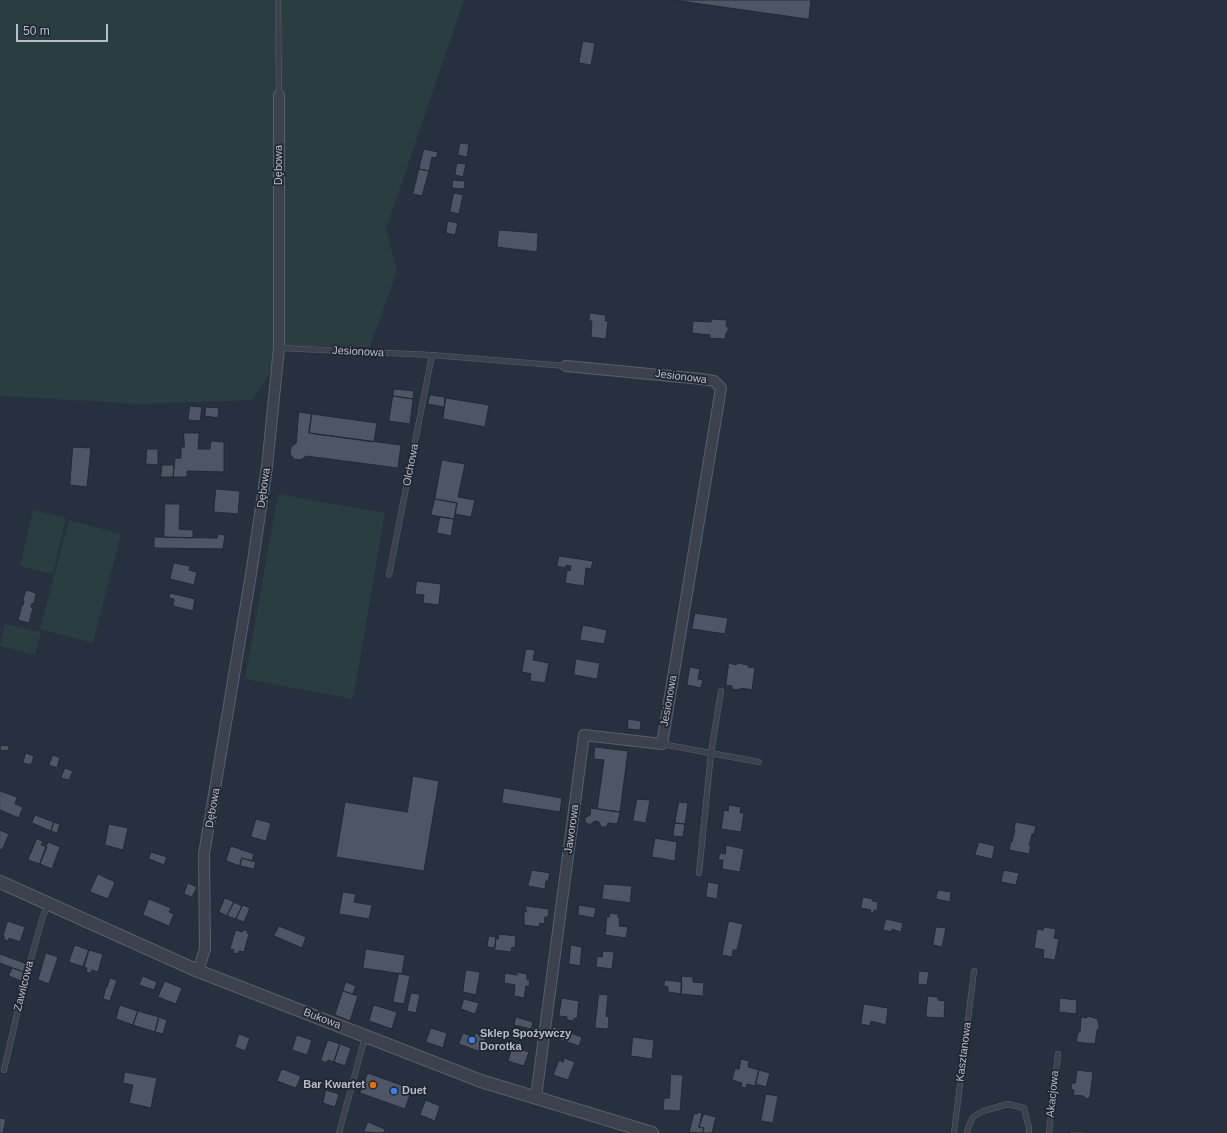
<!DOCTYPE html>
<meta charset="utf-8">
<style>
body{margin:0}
#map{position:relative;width:1227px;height:1133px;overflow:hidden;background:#27303e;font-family:Helvetica,sans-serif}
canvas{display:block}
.scale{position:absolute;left:16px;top:24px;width:92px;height:18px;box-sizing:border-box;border:2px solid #b8bdc8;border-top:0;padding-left:5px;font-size:12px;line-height:14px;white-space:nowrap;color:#b8bdc8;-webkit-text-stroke:3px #202733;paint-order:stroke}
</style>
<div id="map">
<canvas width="1227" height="1133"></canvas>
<div class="scale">50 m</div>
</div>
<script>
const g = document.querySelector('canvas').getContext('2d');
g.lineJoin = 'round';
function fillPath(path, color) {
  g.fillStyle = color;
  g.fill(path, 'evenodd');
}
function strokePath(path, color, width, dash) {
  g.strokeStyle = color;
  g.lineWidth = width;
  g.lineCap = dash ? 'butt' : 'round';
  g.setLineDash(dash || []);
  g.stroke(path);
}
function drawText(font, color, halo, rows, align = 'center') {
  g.font = font + ' Helvetica,sans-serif';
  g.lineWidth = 3.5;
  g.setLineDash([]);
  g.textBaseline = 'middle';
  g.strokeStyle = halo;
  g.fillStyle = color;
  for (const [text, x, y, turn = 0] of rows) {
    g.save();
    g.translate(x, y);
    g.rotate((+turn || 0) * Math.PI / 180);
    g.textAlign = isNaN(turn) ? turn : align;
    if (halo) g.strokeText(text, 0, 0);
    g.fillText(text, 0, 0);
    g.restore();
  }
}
fillPath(new Path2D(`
 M0 0H464L386 229 397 271 370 347 287 346 253 400 141 404 0 396Z
 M278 494 385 513 353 699 245 679Z
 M33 510 66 518 53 574 20 566Z
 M69 520 121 534 93 643 40 629Z
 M5 624 41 632 35 655 0 646Z`), '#2a3d40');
const building = new Path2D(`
 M673 0H811L809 19Z
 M583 41 595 43 591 65 579 63Z
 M460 143 469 144 467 157 458 155Z
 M424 149 438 152 436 158 432 157 429 171 419 169Z
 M457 163 466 164 463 177 455 175Z
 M419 169 429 171 422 196 413 194Z
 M453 180 465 181 464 189 452 188Z
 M454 193 463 195 459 214 450 212Z
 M448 221 458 223 455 235 446 233Z
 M499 230 538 233 537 252 497 247Z
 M590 313 606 315 605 321H608L606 339 591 337 592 321H589Z
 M711 319 727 320 726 325 728 328V331L726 333 725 339 709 338 710 335 692 333 693 321 711 322Z
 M394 389 414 391 413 399 393 396Z
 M430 395 445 397 444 407 428 404Z
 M393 396 413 399 410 424 389 421Z
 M446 398 489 405 485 427 443 419Z
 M190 406 202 407 200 421 188 420Z
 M206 407 219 408 218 418 205 416Z
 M299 412 312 414 309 433 401 445 398 468 306 456 301 460 294 459 290 454 291 447 296 443Z
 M312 414 377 423 374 442 309 433Z
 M184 433H199L198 449H210L211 441 224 442V472L187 471V477H173L175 458H181V447H184Z
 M73 447 91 448 87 487 70 485Z
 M147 449H158V465L146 464Z
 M442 460 465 464 458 497 475 500 471 517 455 514 457 503 435 499Z
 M162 465H174L173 477H161Z
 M216 489 240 491 238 514 214 512Z
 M435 499 457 503 454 519 431 515Z
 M165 504H180L179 529 193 530V538L164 537Z
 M440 517 454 519 451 536 437 533Z
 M218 534 225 535 223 549 154 548V537L217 538Z
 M559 556 593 561 591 569 586 568 584 586 565 583 567 570 570 571 571 566 566 565 565 568 557 566Z
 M174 563 190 566 189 570 197 572 194 585 170 579Z
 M417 581 441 584 439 605 423 603 424 595 415 594Z
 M26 590 36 593 34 604 32 603 31 607 33 608 29 623 18 620 22 605H23L24 601H23Z
 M170 593 195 599 193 611 173 606 174 599 169 598Z
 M695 613 728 618 725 634 692 629Z
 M583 625 607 630 604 644 580 640Z
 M526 649 535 650 533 660 549 663 545 683 530 681 531 674 522 672Z
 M576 659 600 663 597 679 574 675Z
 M729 663 736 665 737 663 748 665V667L755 668 752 690 740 688V690L732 689V686L726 685Z
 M690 667 700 669 698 679 703 680 701 688 687 685Z
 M628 719 641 721 640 730 628 729Z
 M1 745 9 746 8 751 0 750Z
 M595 747 628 751 620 812 597 809 604 760 594 759Z
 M26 753 34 756 31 765 23 763Z
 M53 755 60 758 57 768 49 765Z
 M65 768 73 771 69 780 61 778Z
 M413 776 439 781 424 871 336 857 345 802 407 812Z
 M504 788 562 798 560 812 502 803Z
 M0 791 17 797 15 804 23 807 19 818 0 810Z
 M637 799 650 800 646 823 633 821Z
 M679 802 688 803 685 824 675 823Z
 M729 805 741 807 740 813H744L741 832 721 829 724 810 728 811Z
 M591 808 620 812 618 822 616 824 608 823 607 826 605 827H601L599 822 594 821 592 824H587L585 821V818L590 815Z
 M35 815 54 822 51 831 32 823Z
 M256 819 271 823 266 841 251 837Z
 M54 822 60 824 57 833 51 831Z
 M1016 822 1036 826 1034 834H1032L1029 846H1031L1029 854 1009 850 1011 841 1012 842 1015 830H1014Z
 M675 823 685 824 683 837 673 836Z
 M109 824 128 828 123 850 105 845Z
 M0 830 9 834 2 850 0 849Z
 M655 838 677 842 675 861 652 857Z
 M37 839 43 841 41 845 47 847 40 864 28 860Z
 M48 842 60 847 52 869 40 864Z
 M979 842 995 846 992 859 975 855Z
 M726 845 744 849 740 872 722 869 723 860H718L720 853 725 854Z
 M231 846 254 854 252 861 242 858 240 866 226 861Z
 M151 852 167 857 164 865 149 859Z
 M242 858 256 862 254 869 240 866Z
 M532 870 550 873 548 881H546L545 889 528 886Z
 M1004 870 1019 873 1016 885 1001 882Z
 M98 874 115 882 108 899 90 892Z
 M708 882 719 884 717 899 706 897Z
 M188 883 197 887 192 897 184 894Z
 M604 884 632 886 630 903 602 899Z
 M938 890 951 892 950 902 936 899Z
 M343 892 356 894 354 902 372 905 369 919 339 914Z
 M863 897 873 899 872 901 878 902 877 911 874 910V913H870L871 910 861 908Z
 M225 898 234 902 227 916 219 912Z
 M149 899 171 908 169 912 174 914 169 926 143 915Z
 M234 902 242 906 236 919 227 916Z
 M243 905 250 908 244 922 236 919Z
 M579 905 596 908 594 918 578 915Z
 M526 906 549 909 548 917H545L544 924 540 923 539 927 524 925V912H526Z
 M610 913 618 914V918H620L619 926 628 927 626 938 605 935 607 916 609 917Z
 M886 919 903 923 901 932 892 929V932L883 930Z
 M8 921 25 927 20 942 9 938 8 941 4 939V936H3Z
 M729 921 743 924 737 950H733L732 957 722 955Z
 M279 926 306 937 302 948 274 936Z
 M936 927 946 928 942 947 933 945Z
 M1044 927 1056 929 1054 938 1059 939 1055 960 1043 958 1044 950 1034 948 1037 929 1043 930Z
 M236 930 242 932 243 930 248 931 247 933 249 934 244 952 239 951 238 954 233 953 234 950 230 949Z
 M499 934 516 936 515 948 512 947 511 952 494 950 496 938 498 939Z
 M489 936 496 937 495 948 487 947Z
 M75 945 89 950 84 967 69 962Z
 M571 945 582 947 580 966 569 964Z
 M366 949 405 955 402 974 363 968Z
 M89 950 103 954 98 972 92 970 91 973 86 972 87 968 83 967Z
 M603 951 614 952 612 969 596 967 597 956 602 957Z
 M46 953 58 957 49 984 38 980Z
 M0 954 27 964 24 972 0 963Z
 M12 968 24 972 21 981 9 976Z
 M466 970 480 972 476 995 463 992Z
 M919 971 929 972 927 985 918 984Z
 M517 972 527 974V980H530L529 987 526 986 524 998 514 996 515 985 504 983 505 973 517 975Z
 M399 973 410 976 404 1004 393 1002Z
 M143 976 157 982 154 990 139 985Z
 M682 976 693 977V982L704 983 703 996 681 994Z
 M110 978 117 980 110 1001 103 999 106 986 107 987Z
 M665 980 682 982 681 994 668 992V987L664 986Z
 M165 981 182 988 176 1004 158 997Z
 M346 982 356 986 353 994 343 991Z
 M343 991 358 996 350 1021 335 1015Z
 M411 993 420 994 416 1013 407 1011Z
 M599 994 608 995 606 1016 609 1017 608 1029 595 1028Z
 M928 996 938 997V1000L945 1001 944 1018 926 1017Z
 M562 998 579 1001 577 1019 574 1018V1021L567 1020V1017L559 1016Z
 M1060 998 1077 1000 1076 1014 1059 1012Z
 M464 999 479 1003 475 1014 461 1009Z
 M864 1004 888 1008 886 1025 871 1021 870 1026 861 1024Z
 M120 1005 138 1011 133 1025 116 1019Z
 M374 1005 397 1012 392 1029 369 1021Z
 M138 1011 159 1017 155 1032 133 1025Z
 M1088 1016 1098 1019V1023L1099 1025V1028L1097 1030 1095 1044 1076 1042 1078 1032H1080L1081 1017 1086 1018Z
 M159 1017 167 1020 163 1034 155 1032Z
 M516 1017 533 1022 531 1029 514 1025Z
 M553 1027 582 1037 579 1046 550 1036Z
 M431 1028 447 1033 443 1048 426 1042Z
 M463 1033 474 1037 475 1033 486 1037 481 1052 459 1044Z
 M239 1034 250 1038 245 1051 235 1047Z
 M297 1035 312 1040 307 1055 292 1050Z
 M633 1037 654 1040 652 1059 631 1056Z
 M328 1040 340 1044 334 1062 328 1060 326 1063 321 1060Z
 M514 1043 521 1045 520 1049 529 1052 524 1066 508 1061Z
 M340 1044 351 1048 345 1066 334 1062Z
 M564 1058 575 1062 568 1080 553 1075 559 1060 563 1062Z
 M741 1059 749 1061 748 1067 759 1070 755 1086 747 1084 746 1088 741 1087 742 1083 732 1080 735 1069H739Z
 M282 1069 301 1076 296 1088 277 1081Z
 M759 1070 770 1073 766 1087 756 1084Z
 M1077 1070 1093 1072 1090 1097 1087 1099 1083 1096 1073 1095 1074 1090 1071 1089 1072 1083H1075Z
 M125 1072 157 1078 151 1108 129 1103 133 1085 123 1083Z
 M368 1073 412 1089 405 1109 360 1093Z
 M671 1074 683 1075 680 1111 663 1110 664 1098H669Z
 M326 1090 339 1094 335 1107 323 1103Z
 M766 1094 778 1096 773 1123 761 1121Z
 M426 1100 440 1106 435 1121 420 1115Z
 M697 1112 702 1113 699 1127 704 1128 702 1133 689 1132 694 1113 697 1114Z
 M704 1114 716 1117 712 1133H702L704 1128 699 1127Z
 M0 1118 6 1119 3 1133H0Z
 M368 1122 385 1129 384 1133 364 1132Z
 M1070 1131 1087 1132V1133H1070Z`);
fillPath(building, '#4e5666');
strokePath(building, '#222935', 1);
const service = new Path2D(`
 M278 0 279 95
 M279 348 432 355 566 366
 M389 575 432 355
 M662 744 759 762
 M699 873 711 753 721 691
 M4 1070 24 984 43 916 49 904
 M339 1133 365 1037
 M954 1133 974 971
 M967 1133 968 1128 973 1117 983 1111 1008 1104 1024 1108 1029 1128V1133
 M1049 1133 1058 1054`);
const minor = new Path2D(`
 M198 971 205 949 204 854 251 574 267 467 279 348V95
 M536 1097 584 735 662 744 721 388 714 381 702 379 566 366`);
const tertiary = new Path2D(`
 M0 882 198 971 481 1081 652 1133`);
strokePath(service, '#59606b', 6);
strokePath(minor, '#59606b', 12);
strokePath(tertiary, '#59606b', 14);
strokePath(service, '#3b424e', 5);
strokePath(minor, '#3b424e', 10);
strokePath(tertiary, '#3b424e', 12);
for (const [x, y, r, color] of [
 [472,1040,4,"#3f7fe0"],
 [373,1085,4,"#e8710a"],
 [394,1091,4,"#3f7fe0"]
]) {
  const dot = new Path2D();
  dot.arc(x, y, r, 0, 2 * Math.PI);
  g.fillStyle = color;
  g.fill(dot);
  strokePath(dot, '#202733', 1.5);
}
drawText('11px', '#b8bdc8', '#202733', [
 ["Dębowa",279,165,-90],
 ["Jesionowa",358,352,3],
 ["Jesionowa",681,377,7],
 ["Olchowa",411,465,-79],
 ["Dębowa",264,488,-82],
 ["Jesionowa",669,701,-80],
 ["Dębowa",213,808,-80],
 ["Jaworowa",572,829,-82],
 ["Zawilcowa",24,986,-76],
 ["Bukowa",322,1019,21],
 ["Kasztanowa",964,1052,-83],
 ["Akacjowa",1053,1094,-84]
]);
drawText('bold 11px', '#b8bdc8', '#202733', [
 ["Sklep Spożywczy",480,1034],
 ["Dorotka",480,1047],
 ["Bar Kwartet",365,1085,"right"],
 ["Duet",402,1091]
], 'left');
</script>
